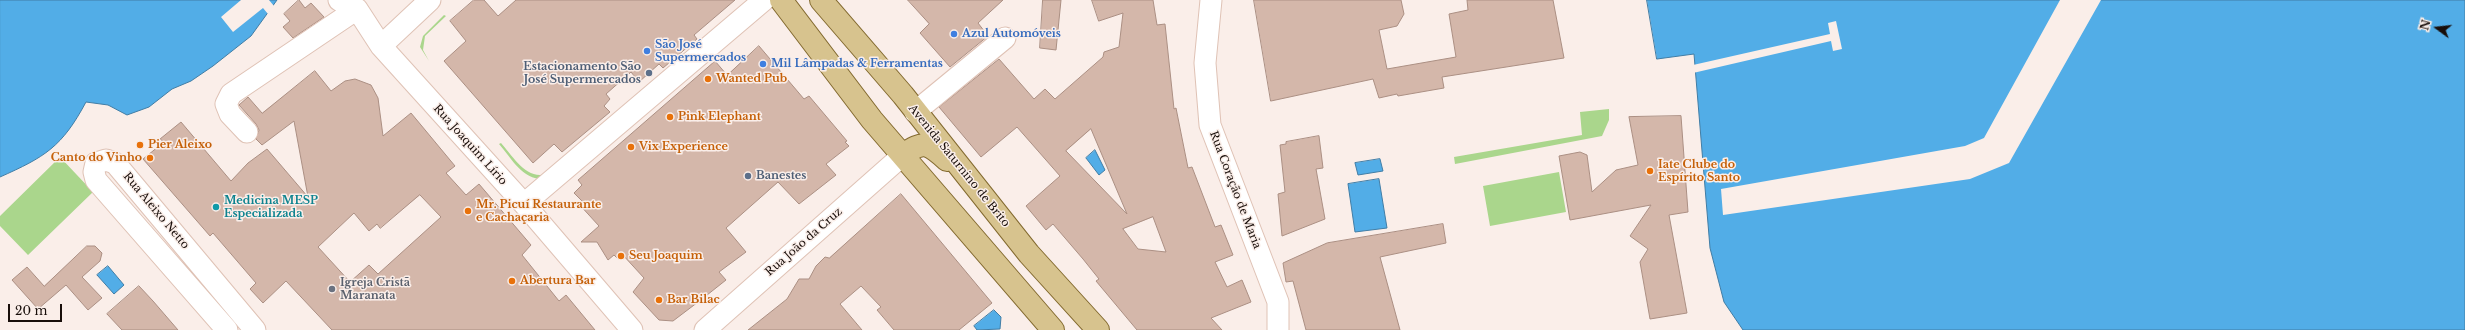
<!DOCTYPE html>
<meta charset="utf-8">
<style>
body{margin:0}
#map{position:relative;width:2465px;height:330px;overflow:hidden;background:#faeee9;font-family:"Libre Baskerville",serif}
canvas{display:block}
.north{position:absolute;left:2417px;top:8px;width:40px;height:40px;-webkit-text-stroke:3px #faeee9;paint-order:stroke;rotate:285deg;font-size:11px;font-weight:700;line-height:16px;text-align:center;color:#180e0a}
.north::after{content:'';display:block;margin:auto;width:14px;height:18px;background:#180e0a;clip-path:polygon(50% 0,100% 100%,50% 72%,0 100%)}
.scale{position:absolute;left:8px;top:304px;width:54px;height:18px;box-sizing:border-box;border:2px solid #180e0a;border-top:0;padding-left:5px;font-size:12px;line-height:14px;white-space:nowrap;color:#180e0a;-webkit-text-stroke:3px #faeee9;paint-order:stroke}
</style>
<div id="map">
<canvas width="2465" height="330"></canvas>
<div class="north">N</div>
<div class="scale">20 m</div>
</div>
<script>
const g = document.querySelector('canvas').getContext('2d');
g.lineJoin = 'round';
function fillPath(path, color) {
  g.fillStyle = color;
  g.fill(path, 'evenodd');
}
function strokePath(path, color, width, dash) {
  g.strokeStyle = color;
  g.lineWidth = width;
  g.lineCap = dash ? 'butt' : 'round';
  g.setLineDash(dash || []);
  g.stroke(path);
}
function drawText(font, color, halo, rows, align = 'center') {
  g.font = font + ' "Libre Baskerville",serif';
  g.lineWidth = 3;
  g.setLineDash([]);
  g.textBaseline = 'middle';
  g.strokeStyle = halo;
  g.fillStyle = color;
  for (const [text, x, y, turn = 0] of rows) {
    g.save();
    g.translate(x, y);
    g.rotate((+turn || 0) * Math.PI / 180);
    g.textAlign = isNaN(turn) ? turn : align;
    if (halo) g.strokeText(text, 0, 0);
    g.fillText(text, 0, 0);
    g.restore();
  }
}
fillPath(new Path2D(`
 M444 15 446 16 425 36 423 50 429 61 420 47 423 36Z
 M1609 109V120L1602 136 1455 164 1454 157 1582 135 1580 112Z
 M501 143C512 155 526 180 546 174L545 179C522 180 513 160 499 144Z
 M60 157 93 192 28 255 0 226V216Z
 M1559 172 1566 212 1490 226 1483 186Z`), '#aad68c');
const water = new Path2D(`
 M0 0H277L251 36 213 66 191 81 172 89 149 107 127 115 108 105 86 102C62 147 45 157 0 177Z
 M1647 0H2465V330H1743L1724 302 1710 248 1694 54 1657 59Z
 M1095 150 1105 170 1099 175 1086 158Z
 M1380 159 1383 171 1358 175 1355 163Z
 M1379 179 1387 228 1355 232 1348 184Z
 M108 266 124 285 114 294 97 275Z
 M994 310 1001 317 1000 329 977 330 974 326Z`);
fillPath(water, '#52ade7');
strokePath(water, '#417da5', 1);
fillPath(new Path2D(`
 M241 0H269L274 6 268 14 263 8 233 32 221 17Z
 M2060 0H2101L2009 163 1970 179 1723 215 1721 189 1965 146 1984 138Z
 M1836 21 1842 49 1833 51 1831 41 1693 73V65L1830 34 1828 23Z`), '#faeee9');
const building = new Path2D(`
 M299 0 305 8 311 3 324 17 293 38 283 27 290 21 284 14Z
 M474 0H484L498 16 516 0H735L694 35 697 39 663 68 659 64 639 82 631 72 606 94 610 99 604 106 610 112 562 152 554 144 533 163 444 61 466 41 450 21Z
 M908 0H1003L978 23 988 36 950 67 920 33 929 24Z
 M1043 0H1061L1056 50 1040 48Z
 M1092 0H1153L1157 25 1165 24 1174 109 1176 108 1188 168 1192 167 1215 227 1221 225 1233 255 1215 262 1227 287 1242 280 1251 302 1211 318 1222 330H1137L1096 281 1099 279 1083 259 1053 224 1046 230 1026 206 1060 176 1017 127 981 157 939 107 999 59 1034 99 1045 89 1055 99 1103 57 1104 52 1119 47 1123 13 1099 21ZM1091 129 1127 214 1066 151ZM1153 217 1166 252 1138 249 1123 229Z
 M1254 0H1401L1404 14 1397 26 1379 30 1387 69 1456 57 1449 14 1468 10 1467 0H1553L1564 58 1442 77 1444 88 1398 96 1397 94 1379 98 1373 79 1271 101Z
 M759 46 804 99 809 96 847 141 845 142 849 146 826 164 836 175 799 204 778 182 726 228 746 252 719 272 726 280 702 299 673 321 659 320 633 292 644 278 622 254 617 258 614 255 608 260 597 242H581L599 226 578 203 582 201 574 193 582 185 578 180 715 61 727 75Z
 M315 71 331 91 345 81 355 79 371 85 378 98 383 136 411 113 455 166 446 173 466 195 479 184 531 245 522 255 559 301 566 295 595 330H332L286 281 263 303 250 289 256 283 213 233 210 236 143 159 164 142 160 139 181 122 231 181 248 163 267 149 308 197 294 121 262 145 256 139 259 130 256 124 239 105 248 97 262 113ZM420 195 441 217 378 274 369 265 350 282 318 247 354 213 369 231 377 224 380 228Z
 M1681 116 1688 212 1669 215 1687 313 1650 319 1640 262 1648 249 1630 236 1651 205 1570 220 1559 156 1580 152 1587 155 1592 192 1616 170 1638 165 1629 117Z
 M1319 136 1323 168 1316 169 1325 219 1282 236 1278 194 1285 192 1280 145 1286 144V142Z
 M901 194 992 303 959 330H894L877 310 881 307 861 286 840 304 862 330H748L787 299 799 279H809L816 266 825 257 829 258Z
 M1443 224 1446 243 1380 257 1400 330H1306L1293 281 1286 282 1283 263 1327 243Z
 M87 246H95L102 253 100 261 82 277 102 298 88 310 66 285 38 309 12 280 27 267 44 286Z
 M139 286 153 301 178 330H122L107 314Z`);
fillPath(building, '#d4b7aa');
strokePath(building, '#ab8f83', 1);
const minor = new Path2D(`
 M339 0 357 9 381 46 524 204 632 330
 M1211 0 1205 63 1210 125 1278 302V330
 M381 46 430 0
 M915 112 1005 38
 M247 132 230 114 226 104 231 94 357 9
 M524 204 764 0
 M227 330 96 180 94 172 96 163 106 160 115 163 255 330
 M705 330 903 155`);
const major = new Path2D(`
 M781 0 872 120 1053 330
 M821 0 903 95 1029 254 1098 330
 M903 155C924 140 928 143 947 160`);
strokePath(minor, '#dfc2b5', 23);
strokePath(major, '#836a2f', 24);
strokePath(minor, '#fff', 21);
strokePath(major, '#d7c38e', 22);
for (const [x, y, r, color] of [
 [954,34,4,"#3f7fe0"],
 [647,51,4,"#3f7fe0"],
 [763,64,4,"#3f7fe0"],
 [649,73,4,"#5c6f8a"],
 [708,79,4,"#e8710a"],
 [670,117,4,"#e8710a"],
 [140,145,4,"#e8710a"],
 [631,147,4,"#e8710a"],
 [150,158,4,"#e8710a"],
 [1650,171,4,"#e8710a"],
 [748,176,4,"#5c6f8a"],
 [216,207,4,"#0f9aa8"],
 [468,211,4,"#e8710a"],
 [621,256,4,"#e8710a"],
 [512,281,4,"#e8710a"],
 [332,289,4,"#6b7280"],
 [659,300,4,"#e8710a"]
]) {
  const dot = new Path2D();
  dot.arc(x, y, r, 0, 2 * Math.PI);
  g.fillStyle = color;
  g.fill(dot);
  strokePath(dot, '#faeee9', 1.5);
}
drawText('bold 11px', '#366cbe', '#faeee9', [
 ["Azul Automóveis",962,34],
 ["São José",655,45],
 ["Supermercados",655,58],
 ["Mil Lâmpadas & Ferramentas",771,64]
], 'left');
drawText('bold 11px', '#4e5e75', '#faeee9', [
 ["Estacionamento São",641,67],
 ["José Supermercados",641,80],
 ["Banestes",756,176,"left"]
], 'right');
drawText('bold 11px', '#c56008', '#faeee9', [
 ["Wanted Pub",716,79],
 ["Pink Elephant",678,117],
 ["Pier Aleixo",148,145],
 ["Vix Experience",639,147],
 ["Canto do Vinho",142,158,"right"],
 ["Iate Clube do",1658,165],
 ["Espírito Santo",1658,178],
 ["Mr. Picuí Restaurante",476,205],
 ["e Cachaçaria",476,218],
 ["Seu Joaquim",629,256],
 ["Abertura Bar",520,281],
 ["Bar Bilac",667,300]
], 'left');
drawText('11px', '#180e0a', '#faeee9', [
 ["Rua Joaquim Lírio",470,145,48],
 ["Avenida Saturnino de Brito",959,166,51],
 ["Rua Coração de Maria",1235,190,69],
 ["Rua Aleixo Netto",156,211,50],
 ["Rua João da Cruz",804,242,-41]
]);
drawText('bold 11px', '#0d838f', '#faeee9', [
 ["Medicina MESP",224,201],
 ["Especializada",224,214]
], 'left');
drawText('bold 11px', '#5b616d', '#faeee9', [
 ["Igreja Cristã",340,283],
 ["Maranata",340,296]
], 'left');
</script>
